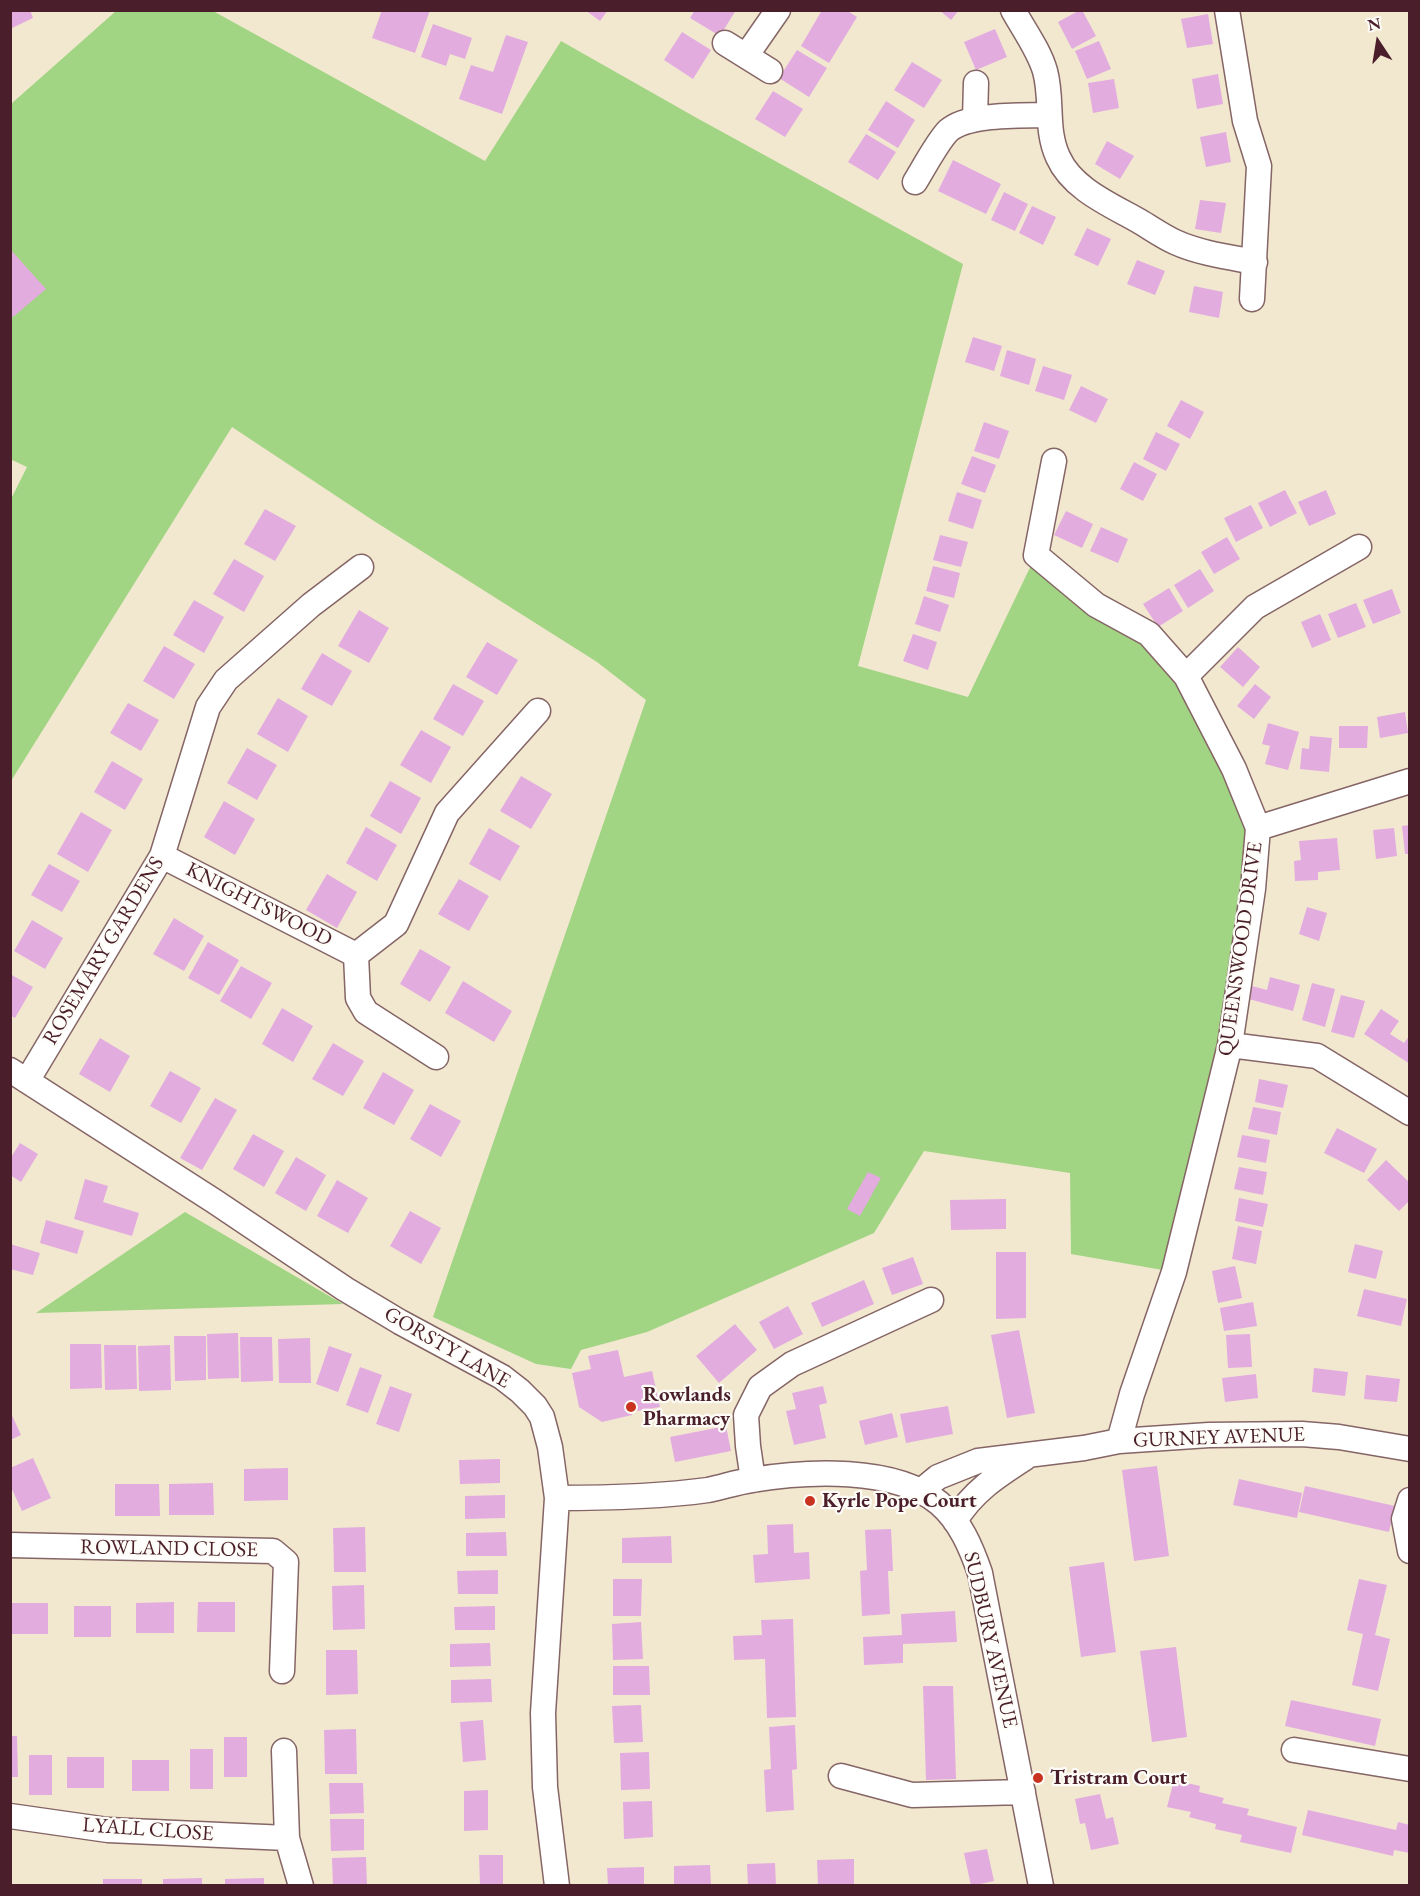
<!DOCTYPE html>
<style>
body{margin:0}
#map{position:relative;width:1420px;height:1896px;overflow:hidden;background:#f2e8d0;font-family:"EB Garamond",serif}
canvas{display:block}
.frame{position:absolute;inset:0;border:12px solid #4a1f2b;pointer-events:none}
.north{position:absolute;left:1348px;top:12px;width:60px;height:60px;-webkit-text-stroke:4px #fdfcf7;paint-order:stroke;rotate:348deg;font-size:16px;font-weight:700;line-height:24px;text-align:center;color:#4a1f2b}
.north::after{content:'';display:block;margin:auto;width:21px;height:27px;background:#4a1f2b;clip-path:polygon(50% 0,100% 100%,50% 72%,0 100%)}
</style>
<div id="map">
<canvas width="1420" height="1896"></canvas>
<div class="frame"></div>
<div class="north">N</div>
</div>
<script>
const g = document.querySelector('canvas').getContext('2d');
g.lineJoin = 'round';
function fillPath(path, color) {
  g.fillStyle = color;
  g.fill(path, 'evenodd');
}
function strokePath(path, color, width, dash) {
  g.strokeStyle = color;
  g.lineWidth = width;
  g.lineCap = dash ? 'butt' : 'round';
  g.setLineDash(dash || []);
  g.stroke(path);
}
function drawText(font, color, halo, rows, align = 'center') {
  g.font = font + ' "EB Garamond",serif';
  g.lineWidth = 4.5;
  g.setLineDash([]);
  g.textBaseline = 'middle';
  g.strokeStyle = halo;
  g.fillStyle = color;
  for (const [text, x, y, turn = 0] of rows) {
    g.save();
    g.translate(x, y);
    g.rotate((+turn || 0) * Math.PI / 180);
    g.textAlign = isNaN(turn) ? turn : align;
    if (halo) g.strokeText(text, 0, 0);
    g.fillText(text, 0, 0);
    g.restore();
  }
}
fillPath(new Path2D(`
 M116 11H213L485 161 561 41 695 117 963 264 858 666 968 697 1036 555 1149 634 1258 828 1253 889 1174 1272 1071 1254 1070 1173 924 1151 874 1233 647 1332 581 1350 571 1369 536 1364 433 1317 646 700 597 662 374 521 232 427 11 781V499L27 467 10 459 11 104Z
 M185 1212 343 1304 36 1313Z`), '#a1d483');
fillPath(new Path2D(`
 M10 10H30L33 18 10 29Z
 M382 10H430L415 53 372 38Z
 M585 10H608L600 21Z
 M695 10H736L720 36 690 18Z
 M822 10H846L857 17 829 63 801 46Z
 M939 10H959L951 20Z
 M1080 10H1082L1096 36 1072 49 1058 22Z
 M1208 14 1213 44 1187 48 1181 19Z
 M433 24 472 38 465 59 450 54 446 66 421 57Z
 M995 29 1007 57 976 70 964 42Z
 M682 32 711 50 693 79 664 60Z
 M506 35 528 42 502 114 459 99 471 65 493 72Z
 M1099 41 1111 69 1087 79 1075 51Z
 M797 50 827 68 809 97 779 78Z
 M912 62 942 80 924 108 894 90Z
 M1218 74 1223 104 1197 109 1192 79Z
 M1114 79 1119 108 1093 113 1088 83Z
 M773 91 803 109 785 137 755 119Z
 M886 101 915 120 898 148 868 130Z
 M1226 132 1231 162 1206 167 1200 137Z
 M866 134 896 152 878 180 848 162Z
 M1107 141 1134 156 1120 179 1095 164Z
 M953 160 1001 184 986 214 938 191Z
 M1004 192 1028 204 1015 231 991 220Z
 M1200 200 1226 203 1221 233 1195 229Z
 M1032 206 1056 217 1043 245 1019 233Z
 M1087 228 1111 239 1098 266 1074 255Z
 M10 249 46 289 13 317 10 314Z
 M1137 260 1165 271 1155 295 1127 284Z
 M1194 286 1223 292 1219 318 1189 312Z
 M973 337 1002 346 994 371 965 362Z
 M1007 350 1036 359 1029 385 1000 376Z
 M1043 366 1072 375 1064 400 1035 391Z
 M1081 386 1108 399 1096 423 1069 410Z
 M1181 400 1204 412 1190 439 1167 426Z
 M984 422 1009 431 999 459 974 451Z
 M1156 432 1180 444 1166 471 1143 459Z
 M972 456 996 465 985 493 961 484Z
 M1134 462 1157 474 1143 501 1120 489Z
 M1285 490 1297 513 1270 527 1258 503Z
 M1326 490 1336 514 1309 526 1298 502Z
 M957 492 982 500 973 529 948 521Z
 M1251 505 1263 528 1236 542 1224 518Z
 M265 509 296 526 275 561 244 544Z
 M1066 511 1093 524 1082 548 1054 535Z
 M1101 527 1128 539 1118 563 1090 551Z
 M940 535 968 542 961 567 933 560Z
 M1227 537 1240 559 1214 574 1201 552Z
 M234 559 264 576 244 612 213 594Z
 M933 566 960 573 954 598 926 591Z
 M1200 569 1214 591 1188 608 1174 585Z
 M1169 588 1183 611 1158 627 1143 604Z
 M1392 589 1401 613 1373 624 1363 600Z
 M924 596 949 605 940 632 915 624Z
 M194 600 224 617 204 653 173 635Z
 M1356 603 1366 627 1338 638 1328 614Z
 M359 610 389 628 369 663 338 646Z
 M1320 614 1331 640 1312 648 1301 622Z
 M913 634 937 642 928 670 903 661Z
 M487 642 518 660 497 695 466 677Z
 M164 646 195 664 174 699 143 681Z
 M1238 647 1260 667 1243 687 1220 667Z
 M322 653 352 671 332 706 301 689Z
 M453 684 484 701 463 736 433 719Z
 M1255 684 1271 697 1254 719 1237 706Z
 M278 698 308 716 288 752 257 734Z
 M128 703 159 720 141 751 110 733Z
 M1405 712 1408 733 1380 738 1377 717Z
 M1268 723 1299 732 1288 770 1265 764 1270 746 1262 744Z
 M1339 726H1368L1367 748H1339Z
 M421 730 451 747 431 783 400 765Z
 M1310 736 1332 738 1329 772 1300 769 1302 748 1309 749Z
 M247 748 277 765 257 800 227 783Z
 M112 761 143 779 125 810 94 792Z
 M521 776 552 794 531 829 500 811Z
 M390 781 421 798 401 834 370 816Z
 M224 801 255 819 235 855 204 837Z
 M81 812 112 830 88 872 57 854Z
 M1410 825V854H1405L1402 826Z
 M366 827 397 845 377 881 346 863Z
 M489 828 520 846 500 881 469 864Z
 M1394 828 1397 856 1376 859 1373 830Z
 M1337 838 1340 870 1318 872V880L1295 881 1294 861 1301 860 1299 841Z
 M49 864 80 881 62 912 31 895Z
 M327 874 357 892 337 928 306 910Z
 M459 879 489 896 469 931 438 914Z
 M1307 907 1327 913 1319 941 1299 934Z
 M174 918 204 936 184 971 153 954Z
 M32 920 63 938 45 969 14 951Z
 M208 942 239 960 219 995 188 978Z
 M420 949 451 967 430 1002 400 984Z
 M241 966 272 983 251 1019 220 1001Z
 M10 974 33 987 15 1018 10 1015Z
 M1270 977 1300 985 1293 1011 1245 998 1248 985 1267 990Z
 M463 981 512 1011 494 1042 445 1013Z
 M1312 983 1335 989 1325 1027 1302 1020Z
 M1341 995 1365 1001 1354 1038 1331 1032Z
 M282 1008 313 1026 293 1062 262 1044Z
 M1381 1009 1399 1021 1390 1034 1404 1043 1410 1035V1064L1364 1034Z
 M100 1038 130 1056 110 1092 79 1074Z
 M333 1043 364 1061 343 1096 312 1079Z
 M170 1071 201 1088 181 1123 150 1106Z
 M383 1072 414 1090 394 1125 363 1108Z
 M1259 1079 1288 1085 1283 1108 1255 1102Z
 M215 1098 237 1110 202 1170 180 1158Z
 M430 1104 461 1121 441 1157 410 1139Z
 M1253 1107 1281 1112 1277 1135 1248 1129Z
 M1337 1128 1377 1149 1364 1173 1324 1153Z
 M253 1134 284 1151 264 1187 233 1169Z
 M1242 1135 1270 1140 1266 1163 1237 1157Z
 M20 1143 38 1154 21 1182 10 1175V1159Z
 M296 1157 326 1175 306 1211 275 1193Z
 M1386 1160 1410 1183V1200L1399 1211 1367 1180Z
 M1239 1167 1267 1172 1263 1195 1234 1189Z
 M868 1172 881 1178 860 1216 847 1209Z
 M85 1179 108 1186 103 1202 139 1213 132 1236 74 1219Z
 M337 1180 368 1198 348 1233 317 1216Z
 M1239 1198 1268 1204 1263 1227 1235 1221Z
 M1006 1199V1229L951 1230 950 1200Z
 M410 1211 441 1228 421 1264 390 1246Z
 M46 1220 84 1231 77 1254 40 1243Z
 M1238 1226 1262 1231 1256 1264 1232 1259Z
 M10 1244 40 1253 33 1275 10 1269Z
 M1355 1244 1383 1251 1376 1279 1348 1272Z
 M996 1252H1026V1318L996 1319Z
 M913 1257 923 1284 892 1295 882 1268Z
 M1235 1266 1242 1298 1218 1303 1212 1271Z
 M864 1280 874 1304 822 1327 811 1303Z
 M1364 1289 1407 1299 1401 1326 1357 1316Z
 M1253 1302 1257 1326 1224 1331 1220 1308Z
 M788 1306 803 1334 774 1349 759 1322Z
 M735 1324 757 1350 719 1383 696 1356Z
 M1019 1330 1035 1413 1007 1418 991 1335Z
 M238 1333 239 1378 208 1379 207 1334Z
 M1250 1334 1252 1367 1228 1368 1226 1335Z
 M174 1336H206V1380L175 1381Z
 M240 1337H272L273 1381 241 1382Z
 M310 1338 311 1383H279L278 1339Z
 M70 1344H101L102 1388 70 1389Z
 M104 1345H136L137 1389 105 1390Z
 M170 1345 171 1390 139 1391 138 1346Z
 M329 1346 352 1354 338 1392 316 1384Z
 M618 1350 624 1377 652 1371 660 1407 632 1412V1415L602 1422 579 1407 572 1373 591 1369 588 1356Z
 M360 1367 382 1375 368 1413 346 1405Z
 M1314 1368 1348 1372 1345 1396 1312 1392Z
 M1256 1374 1258 1398 1225 1402 1222 1378Z
 M1366 1375 1400 1379 1397 1402 1364 1399Z
 M390 1386 412 1394 399 1432 376 1424Z
 M823 1386 827 1403 819 1405 826 1438 794 1445 786 1411 796 1409 792 1393Z
 M948 1406 953 1434 906 1443 900 1414Z
 M10 1411 21 1435 10 1440Z
 M892 1413 898 1437 865 1445 859 1421Z
 M726 1426 731 1451 675 1462 670 1437Z
 M33 1458 51 1498 22 1511 10 1485V1468Z
 M500 1459V1483L460 1484 459 1460Z
 M1157 1466 1169 1556 1134 1561 1122 1470Z
 M288 1468V1500L244 1501V1469Z
 M1239 1479 1302 1493 1297 1518 1233 1505Z
 M213 1483 214 1515H169V1484Z
 M115 1484H159L160 1516H115Z
 M1305 1486 1395 1506 1389 1532 1299 1512Z
 M505 1495V1518L465 1519V1496Z
 M793 1524 794 1553 809 1552 810 1579 755 1583 753 1555 768 1554 767 1525Z
 M365 1527 366 1572H334L333 1528Z
 M891 1529 893 1571H888L890 1614 862 1616 860 1571 867 1570 865 1530Z
 M506 1532 507 1556H466V1533Z
 M671 1536 672 1563H622V1538Z
 M1104 1562 1116 1652 1081 1657 1069 1567Z
 M498 1570V1594H458L457 1571Z
 M613 1579H642L641 1616H613Z
 M1359 1579 1387 1585 1375 1635 1390 1639 1378 1691 1352 1685 1363 1634 1347 1630Z
 M364 1585 365 1629 333 1630 332 1586Z
 M174 1602V1633H136V1603Z
 M198 1602H235V1632H197Z
 M10 1603H48V1634H10Z
 M74 1606H111V1637H74Z
 M495 1606V1630H455L454 1607Z
 M955 1611 957 1642 903 1644V1663L864 1665 863 1637 902 1635 901 1614Z
 M793 1619 796 1717 767 1718 765 1659 734 1660 733 1636 762 1635 761 1620Z
 M641 1622 643 1659 613 1660 612 1624Z
 M490 1643 491 1666 450 1667V1644Z
 M1176 1647 1187 1737 1152 1742 1140 1651Z
 M326 1650H357L358 1694 326 1695Z
 M613 1666H649L650 1695H613Z
 M491 1679 492 1702 451 1703V1680Z
 M923 1686H953L956 1779 926 1780Z
 M1291 1700 1381 1719 1375 1746 1285 1726Z
 M641 1705 643 1742 614 1743 612 1706Z
 M483 1720 486 1760 463 1762 460 1722Z
 M795 1725 797 1769 792 1770 794 1810 766 1812 764 1770 771 1769 769 1727Z
 M356 1729 357 1774H325L324 1730Z
 M10 1736H17L18 1777H10Z
 M224 1737H247V1777H224Z
 M190 1749H213V1789H190Z
 M649 1752 650 1789 621 1790 620 1753Z
 M29 1755H52V1795H29Z
 M67 1757H104V1788H67Z
 M132 1760H169V1791H132Z
 M1174 1780 1200 1786 1199 1792 1224 1798 1222 1803 1249 1809 1247 1815 1297 1827 1291 1853 1240 1842 1242 1835 1215 1829 1216 1824 1189 1817 1191 1812 1167 1807Z
 M329 1783H363L364 1813 330 1814Z
 M488 1790V1830L464 1831V1791Z
 M1100 1794 1106 1819 1113 1817 1119 1844 1091 1850 1085 1823 1080 1824 1075 1799Z
 M652 1801 653 1837 624 1839 623 1802Z
 M1308 1810 1396 1830 1398 1822 1410 1825V1853L1394 1850 1393 1856 1302 1835Z
 M330 1819H364V1850L331 1851Z
 M987 1849 994 1881 971 1886 964 1853Z
 M479 1855H503V1886H480Z
 M366 1857 367 1886H333L332 1858Z
 M854 1859V1886H818L817 1860Z
 M775 1863 776 1886H748L747 1864Z
 M710 1865 711 1886H674V1866Z
 M644 1867V1886H608L607 1868Z
 M202 1878V1886H163V1879Z
 M264 1878V1886H225V1879Z
 M103 1879H142V1886H103Z`), '#e2acdf');
const minor = new Path2D(`
 M1013 10C1024 30 1039 50 1045 71 1053 100 1045 129 1058 157 1072 189 1111 205 1139 221 1151 228 1162 236 1175 242 1199 253 1228 257 1255 262
 M1227 10 1245 121 1259 166 1252 299
 M725 43 770 71
 M746 56 778 10
 M975 119 976 83
 M915 182C923 169 938 141 948 131 968 113 1022 116 1049 115
 M1054 461 1036 555 1096 605 1149 634 1186 676 1234 769 1258 828 1253 889 1230 1045 1174 1272 1132 1394 1119 1441
 M1186 676 1255 607 1359 547
 M1258 828 1410 781
 M162 856 356 955 396 924 447 813 538 711
 M356 955 358 998 366 1012 436 1057
 M1230 1045 1317 1056 1410 1113
 M10 1070 214 1201 345 1289 400 1322 502 1377 520 1391 535 1406 542 1417 550 1447 557 1498 543 1713 545 1787 557 1886
 M27 1081 162 856 208 707 226 680 311 605 361 567
 M753 1480 748 1446 746 1415 760 1387 792 1364 931 1300
 M921 1491 938 1477 978 1461 1084 1448 1119 1441 1209 1435 1302 1434 1339 1437 1410 1449
 M557 1498C608 1498 657 1497 708 1490 723 1487 737 1482 752 1480 806 1471 894 1466 939 1503 960 1521 971 1547 980 1573L1041 1886
 M1410 1500 1404 1519 1410 1551
 M955 1521C972 1492 997 1476 1025 1458
 M10 1545 273 1551 286 1562 282 1671
 M1294 1750 1410 1769
 M841 1776 912 1795 1023 1792
 M10 1816 108 1830 287 1838 284 1751
 M287 1838 301 1886`);
strokePath(minor, '#856565', 27);
strokePath(minor, '#fff', 24);
for (const [x, y, r, color] of [
 [631,1407,6,"#c8321e"],
 [810,1501,6,"#c8321e"],
 [1038,1778,6,"#c8321e"]
]) {
  const dot = new Path2D();
  dot.arc(x, y, r, 0, 2 * Math.PI);
  g.fillStyle = color;
  g.fill(dot);
  strokePath(dot, '#fdfcf7', 2);
}
drawText('21px', '#4a1f2b', '#fdfcf7', [
 ["KNIGHTSWOOD",259,905,27],
 ["QUEENSWOOD DRIVE",1241,949,-82],
 ["ROSEMARY GARDENS",104,951,-59],
 ["GORSTY LANE",447,1348,30],
 ["GURNEY AVENUE",1219,1438,-2],
 ["ROWLAND CLOSE",169,1549,1],
 ["SUDBURY AVENUE",990,1640,77],
 ["LYALL CLOSE",148,1830,4]
]);
drawText('bold 21px', '#4a1f2b', '#fdfcf7', [
 ["Rowlands",643,1395],
 ["Pharmacy",643,1419],
 ["Kyrle Pope Court",822,1501],
 ["Tristram Court",1050,1778]
], 'left');
</script>
